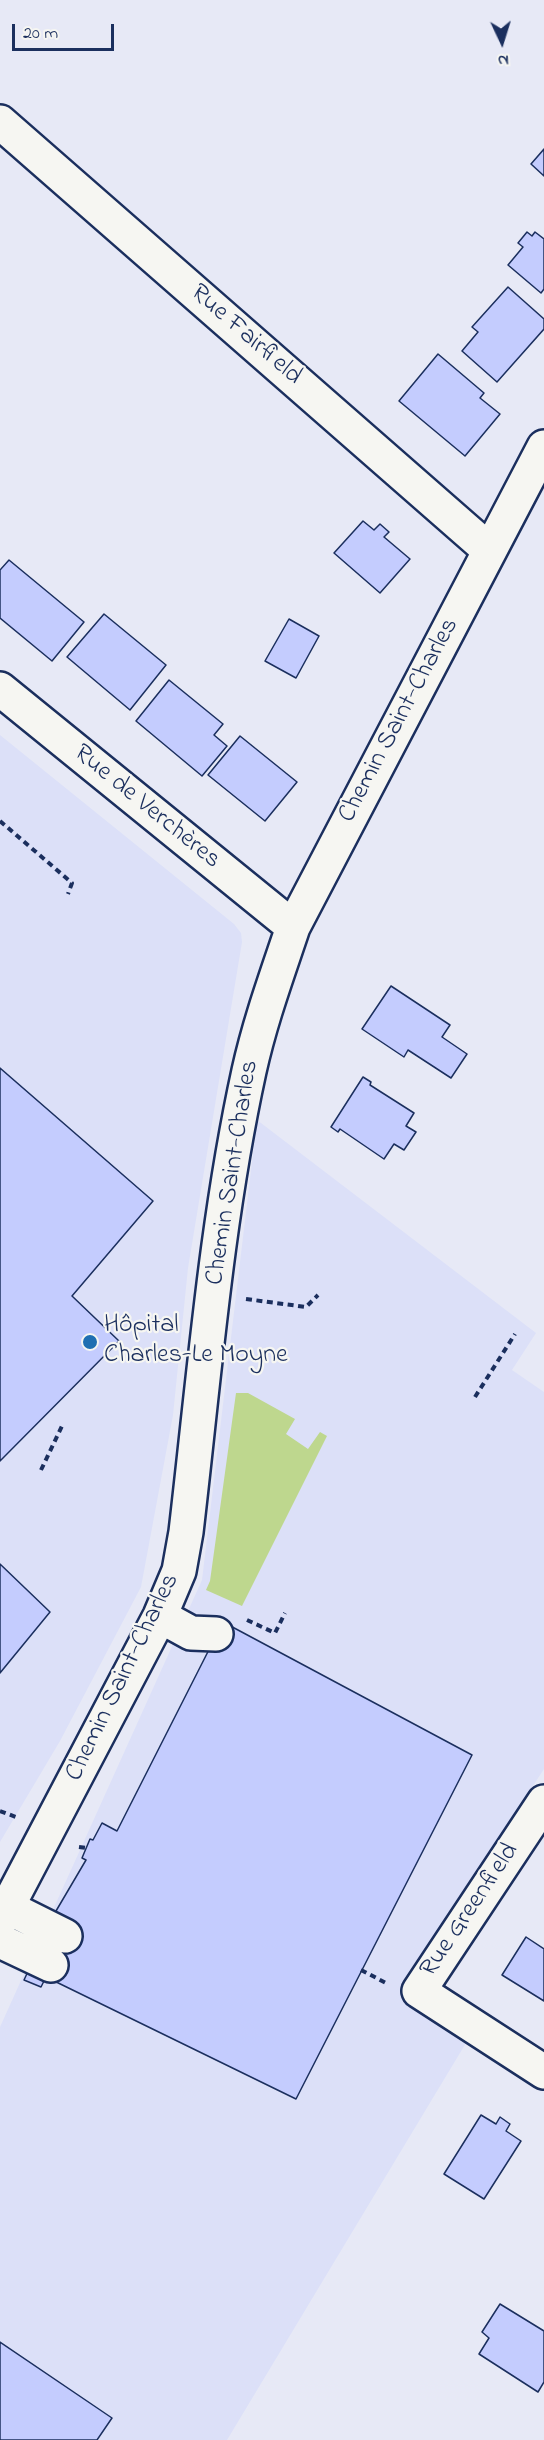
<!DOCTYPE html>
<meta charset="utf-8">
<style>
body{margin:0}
#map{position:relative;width:544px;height:2440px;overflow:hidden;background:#e7e9f6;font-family:"Indie Flower",sans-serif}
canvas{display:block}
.north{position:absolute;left:472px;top:12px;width:60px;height:60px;-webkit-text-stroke:4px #f6f6f2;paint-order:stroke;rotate:176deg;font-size:16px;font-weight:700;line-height:24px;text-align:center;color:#1b2f5e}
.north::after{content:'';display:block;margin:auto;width:21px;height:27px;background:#1b2f5e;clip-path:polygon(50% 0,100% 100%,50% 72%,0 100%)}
.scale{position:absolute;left:12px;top:24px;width:102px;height:27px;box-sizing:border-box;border:3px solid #1b2f5e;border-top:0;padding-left:8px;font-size:18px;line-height:21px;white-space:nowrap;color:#1b2f5e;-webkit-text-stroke:4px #f6f6f2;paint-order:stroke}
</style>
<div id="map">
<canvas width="544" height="2440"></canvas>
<div class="north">N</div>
<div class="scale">20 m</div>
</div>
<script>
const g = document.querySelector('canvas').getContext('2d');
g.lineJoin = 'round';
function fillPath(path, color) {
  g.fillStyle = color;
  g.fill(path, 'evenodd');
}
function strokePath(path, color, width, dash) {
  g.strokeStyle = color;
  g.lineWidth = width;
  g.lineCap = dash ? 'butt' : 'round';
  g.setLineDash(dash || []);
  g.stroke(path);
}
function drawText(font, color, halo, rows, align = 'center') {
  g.font = font + ' "Indie Flower",sans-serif';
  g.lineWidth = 4.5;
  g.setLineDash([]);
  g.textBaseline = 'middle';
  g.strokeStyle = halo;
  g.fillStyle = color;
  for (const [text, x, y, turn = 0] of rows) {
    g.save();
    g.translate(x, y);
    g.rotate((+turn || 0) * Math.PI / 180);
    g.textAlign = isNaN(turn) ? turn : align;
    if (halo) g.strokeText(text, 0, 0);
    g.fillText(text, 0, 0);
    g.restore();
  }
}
fillPath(new Path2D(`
 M0 735 234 924 241 933 242 942 188 1268 173 1415 141 1587 60 1741 0 1842Z
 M257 1120 536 1333 512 1370 544 1392V1769L413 1968 472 2033 227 2440H0V2027L202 1580Z`), '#dce0f8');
fillPath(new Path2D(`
 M236 1393H248L295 1419 286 1434 308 1449 320 1432 327 1436 242 1606 206 1590 210 1581Z`), '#bed78e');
const building = new Path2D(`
 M544 149V176L531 164Z
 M527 232 532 236 535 232 544 239V289L541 293 508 265 523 247 518 243Z
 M508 287 544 319V329L497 382 462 351 478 332 472 327Z
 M438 354 484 393 480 398 500 414 465 456 399 401Z
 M363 521 374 530 380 524 389 532 384 537 410 559 380 593 334 553Z
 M9 560 84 622 52 661 0 618V570Z
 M104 614 166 665 130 710 67 657Z
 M289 619 319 636 296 678 265 661Z
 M169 680 223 724 214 735 227 746 202 776 136 721Z
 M240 736 297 782 265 821 208 775Z
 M391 986 450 1025 442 1037 467 1054 451 1078 408 1050 404 1057 362 1029Z
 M0 1068 153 1201 72 1296 119 1341 0 1461Z
 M363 1077 371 1082 370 1085 414 1113 406 1126 416 1132 404 1150 394 1144 384 1159 340 1129 338 1132 331 1127Z
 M0 1564 50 1612 0 1673Z
 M223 1622 472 1755 296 2099 46 1977 41 1987 24 1980 56 1911 86 1860 82 1858 90 1839 93 1840 102 1823 117 1831Z
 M526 1937 544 1949V2001L502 1975Z
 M481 2115 496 2124 500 2117 510 2124 506 2131 521 2141 484 2199 444 2174Z
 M500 2304 544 2331V2382L538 2392 479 2354 489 2338 482 2332Z
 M0 2342 112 2418 97 2440H0Z`);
fillPath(building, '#c4ccfe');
strokePath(building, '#1b2f5e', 1.5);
const minor = new Path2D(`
 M0 122 489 550
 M0 689 293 927
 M160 1616 191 1633 216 1634
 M544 1802 419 1991 544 2072
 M7 1907 65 1936
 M0 1921 160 1616 179 1571 186 1532C204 1379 216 1222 249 1071 260 1021 277 975 293 927L544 447
 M0 1941 51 1965`);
strokePath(minor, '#1b2f5e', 38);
strokePath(new Path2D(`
 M0 821 72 883 68 894
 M246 1299 306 1307 318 1295
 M475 1397 515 1334
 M41 1470 62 1426
 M247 1620 275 1633 285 1613
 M0 1811 16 1817
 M79 1847 86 1848
 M361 1970 388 1984`), '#1b2f5e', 4, [6, 4.5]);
strokePath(minor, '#f6f6f2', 33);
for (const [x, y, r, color] of [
 [90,1342,8,"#1f6fb2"]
]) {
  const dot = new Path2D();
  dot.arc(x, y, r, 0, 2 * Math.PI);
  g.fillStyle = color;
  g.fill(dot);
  strokePath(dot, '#f6f6f2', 2);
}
drawText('26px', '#1b2f5e', '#f6f6f2', [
 ["Rue Fairfield",245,336,41],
 ["Chemin Saint-Charles",400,721,-62],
 ["Rue de Verchères",146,808,39],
 ["Chemin Saint-Charles",234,1173,-81],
 ["Chemin Saint-Charles",124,1678,-64],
 ["Rue Greenfield",471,1911,-56]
]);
drawText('26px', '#1b2f5e', '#f6f6f2', [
 ["Hôpital",104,1327],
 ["Charles-Le Moyne",104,1357]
], 'left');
</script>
